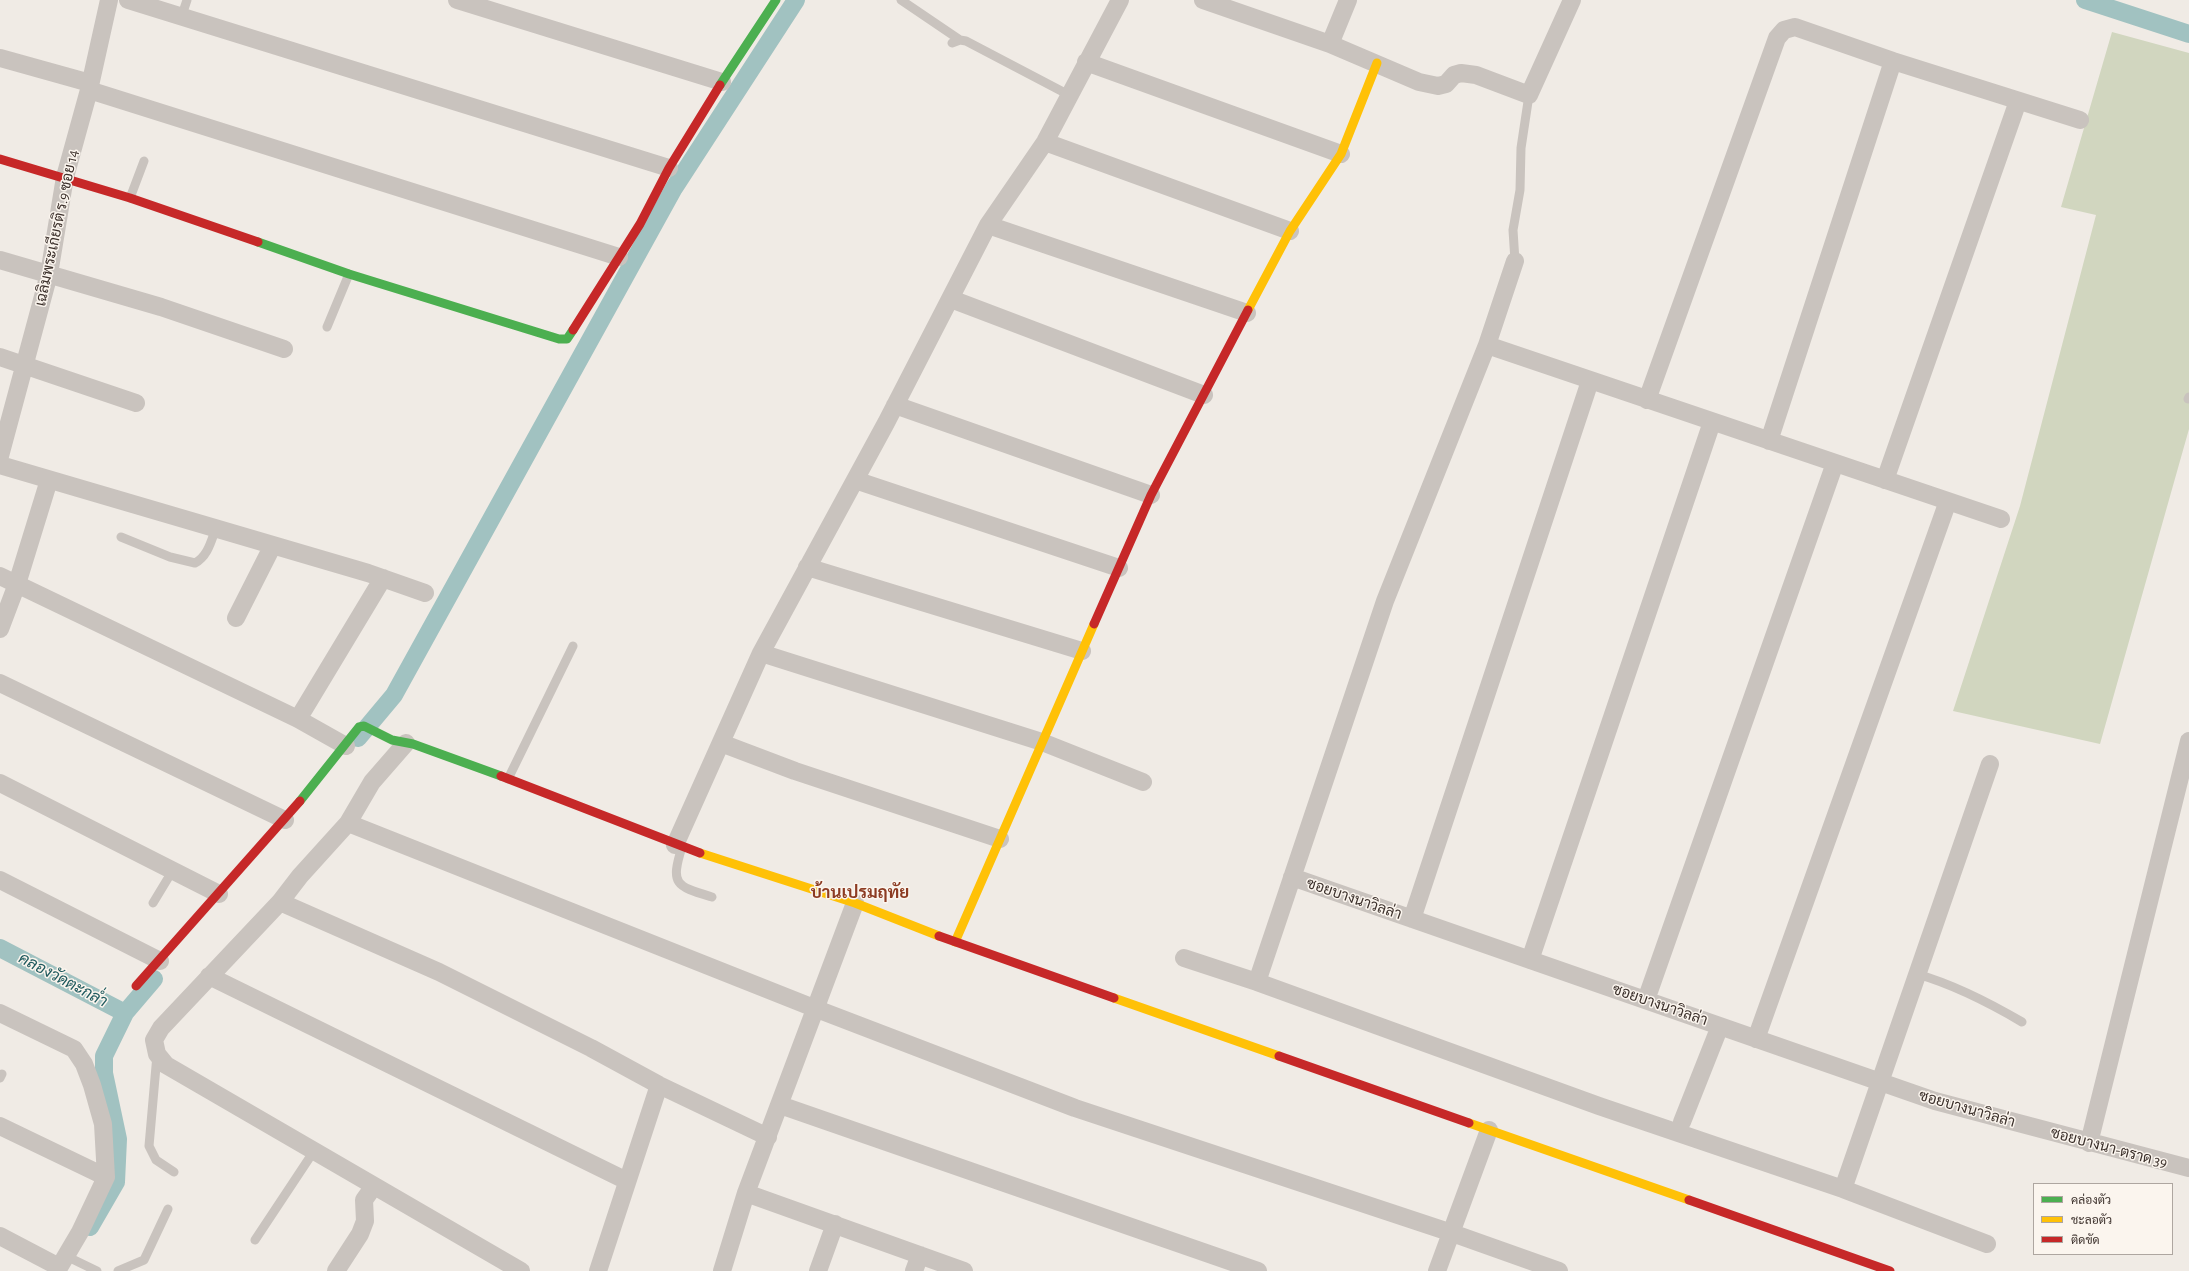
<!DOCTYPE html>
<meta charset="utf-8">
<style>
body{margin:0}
#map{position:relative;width:2189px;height:1271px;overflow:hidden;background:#f0ebe5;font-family:"Alegreya Sans",Sarabun,sans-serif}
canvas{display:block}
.legend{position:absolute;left:2033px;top:1183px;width:140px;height:72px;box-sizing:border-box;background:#fbf5ee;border:1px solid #aea6a0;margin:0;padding:5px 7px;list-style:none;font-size:12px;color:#3b302b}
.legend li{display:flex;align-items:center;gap:8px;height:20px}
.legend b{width:20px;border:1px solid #aea6a0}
</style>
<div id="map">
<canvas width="2189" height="1271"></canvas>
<ul class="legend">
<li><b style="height:5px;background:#4caf50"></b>คล่องตัว</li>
<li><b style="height:5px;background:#ffc107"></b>ชะลอตัว</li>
<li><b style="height:5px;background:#c62828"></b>ติดขัด</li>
</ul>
</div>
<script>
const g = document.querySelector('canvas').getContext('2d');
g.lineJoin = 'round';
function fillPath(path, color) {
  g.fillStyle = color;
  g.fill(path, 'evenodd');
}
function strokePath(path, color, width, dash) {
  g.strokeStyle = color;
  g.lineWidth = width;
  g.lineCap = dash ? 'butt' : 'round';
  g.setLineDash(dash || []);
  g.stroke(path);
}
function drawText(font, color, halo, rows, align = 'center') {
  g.font = font + ' "Alegreya Sans",Sarabun,sans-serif';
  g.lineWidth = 3;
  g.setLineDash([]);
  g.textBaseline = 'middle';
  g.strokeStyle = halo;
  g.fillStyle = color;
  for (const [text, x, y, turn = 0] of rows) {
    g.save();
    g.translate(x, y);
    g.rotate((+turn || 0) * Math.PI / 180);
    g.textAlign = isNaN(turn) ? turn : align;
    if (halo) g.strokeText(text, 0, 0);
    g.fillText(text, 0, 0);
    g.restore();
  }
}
fillPath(new Path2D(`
 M2112 32 2189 53V429L2100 744 1953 711 2020 506 2096 215 2061 207Z`), '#d1d6bf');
strokePath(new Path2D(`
 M2085 0 2189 34
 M358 738 394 695 674 188 796 0
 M0 948 125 1013
 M90 1227 116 1182 118 1139 104 1073V1056L125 1013 154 979`), '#a1c2c1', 18);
strokePath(new Path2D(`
 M901 0 960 40
 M181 18 187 0
 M952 43 960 40 966 41 1069 95
 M130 198 144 161
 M1515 261 1513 230 1520 190 1521 148 1529 95
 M327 327 349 274
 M2188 399 2189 397
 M121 537 170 557 195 563C208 556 211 541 216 528
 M508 779 573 646
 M682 847C670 885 676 886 712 897
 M153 903 173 870
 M1917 974C1955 985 1988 1002 2022 1022
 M157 1055 149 1146 156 1160 174 1172
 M0 1078 2 1074
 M255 1240 314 1151
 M66 1256 97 1271
 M118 1271 144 1260 168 1209`), '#c9c3be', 9);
strokePath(new Path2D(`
 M128 0 669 168
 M457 0 722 82
 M1203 0 1330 44 1419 82 1438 86 1446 84 1454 75 1461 73 1476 75 1529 95 1572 0
 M1330 44 1348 0
 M0 58 90 83
 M1086 62 1341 154
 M89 90 619 257
 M1045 142 1290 231
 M988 225 1247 313
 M0 260 161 307 284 349
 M951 299 1204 395
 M1487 345 2001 519
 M0 357 136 403
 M1647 400 1777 38 1784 30 1795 27 1893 61 2080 120
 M895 405 1151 495
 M1769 441 1893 61
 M0 456 49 274 65 177 89 90 109 0
 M0 465 368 573 425 593
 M855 480 1119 568
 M1885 480 2018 101
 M807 567 1082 651
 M0 576 298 719 346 746
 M236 618 273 545
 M0 629 17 584 49 480
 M761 653 1042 742 1143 782
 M0 683 285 820
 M298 719 383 578
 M406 743 372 782 348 823 300 876 280 902 161 1028 154 1040 157 1054 166 1065 521 1271
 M721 743 795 771 1000 839
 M0 783 219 894
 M348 823 814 1008 1075 1108 1452 1233 1559 1271
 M675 845 761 653 886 423 988 225 1045 142 1120 0
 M1292 877 1935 1101 2189 1168
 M0 880 160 961
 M280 902 439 972 591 1048 659 1085 768 1137
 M1412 919 1590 381
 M1184 958 1257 982 1599 1106 1843 1189 1987 1244
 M1530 960 1712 422
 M209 976 627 1181
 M1257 982 1385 601 1487 345 1515 261
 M1646 1000 1835 463
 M0 1013 74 1049 84 1064 92 1085 103 1124 106 1177 80 1232 57 1271
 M1756 1039 1948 501
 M780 1105 1258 1271
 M1682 1122 1720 1026
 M0 1126 106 1177
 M2089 1143 2189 741
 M1843 1189 1990 764
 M746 1193 964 1271
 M0 1236 59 1267
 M336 1271 360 1234 365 1221 364 1200 374 1186
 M598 1271 659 1085
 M722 1271 746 1193 855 903
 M818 1271 835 1224
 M914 1271 920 1255
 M1437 1271 1489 1130`), '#c9c3be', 18);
strokePath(new Path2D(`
 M720 85 776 0
 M258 242 349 274 559 339H567L573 330
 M300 801 359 727 364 726 392 740 413 744 501 776`), '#4caf50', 9);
strokePath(new Path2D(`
 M1248 310 1290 231 1341 154 1377 63
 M700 853 855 903 939 936
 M955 942 1094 624
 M1114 998 1279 1056
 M1469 1123 1689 1200`), '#ffc107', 9);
strokePath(new Path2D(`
 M0 159 130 198 258 242
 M573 330 640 224 669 168 720 85
 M1094 624 1151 495 1248 310
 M501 776 700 853
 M939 936 1114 998
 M136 986 300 801
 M1279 1056 1469 1123
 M1689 1200 1890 1271`), '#c62828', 9);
drawText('15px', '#3b302b', '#fbf5ee', [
 ["เฉลิมพระเกียรติ ร.9 ซอย 14",57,228,-78],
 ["ซอยบางนาวิลล่า",1354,899,19],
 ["ซอยบางนาวิลล่า",1660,1005,19],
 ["ซอยบางนาวิลล่า",1967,1109,16],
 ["ซอยบางนา-ตราด 39",2109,1148,15]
]);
drawText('italic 16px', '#1f5a5e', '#fbf5ee', [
 ["คลองวัดตะกล่ำ",63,980,28]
]);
drawText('bold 17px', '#8c3b22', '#fbf5ee', [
 ["บ้านเปรมฤทัย",860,893]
]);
</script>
